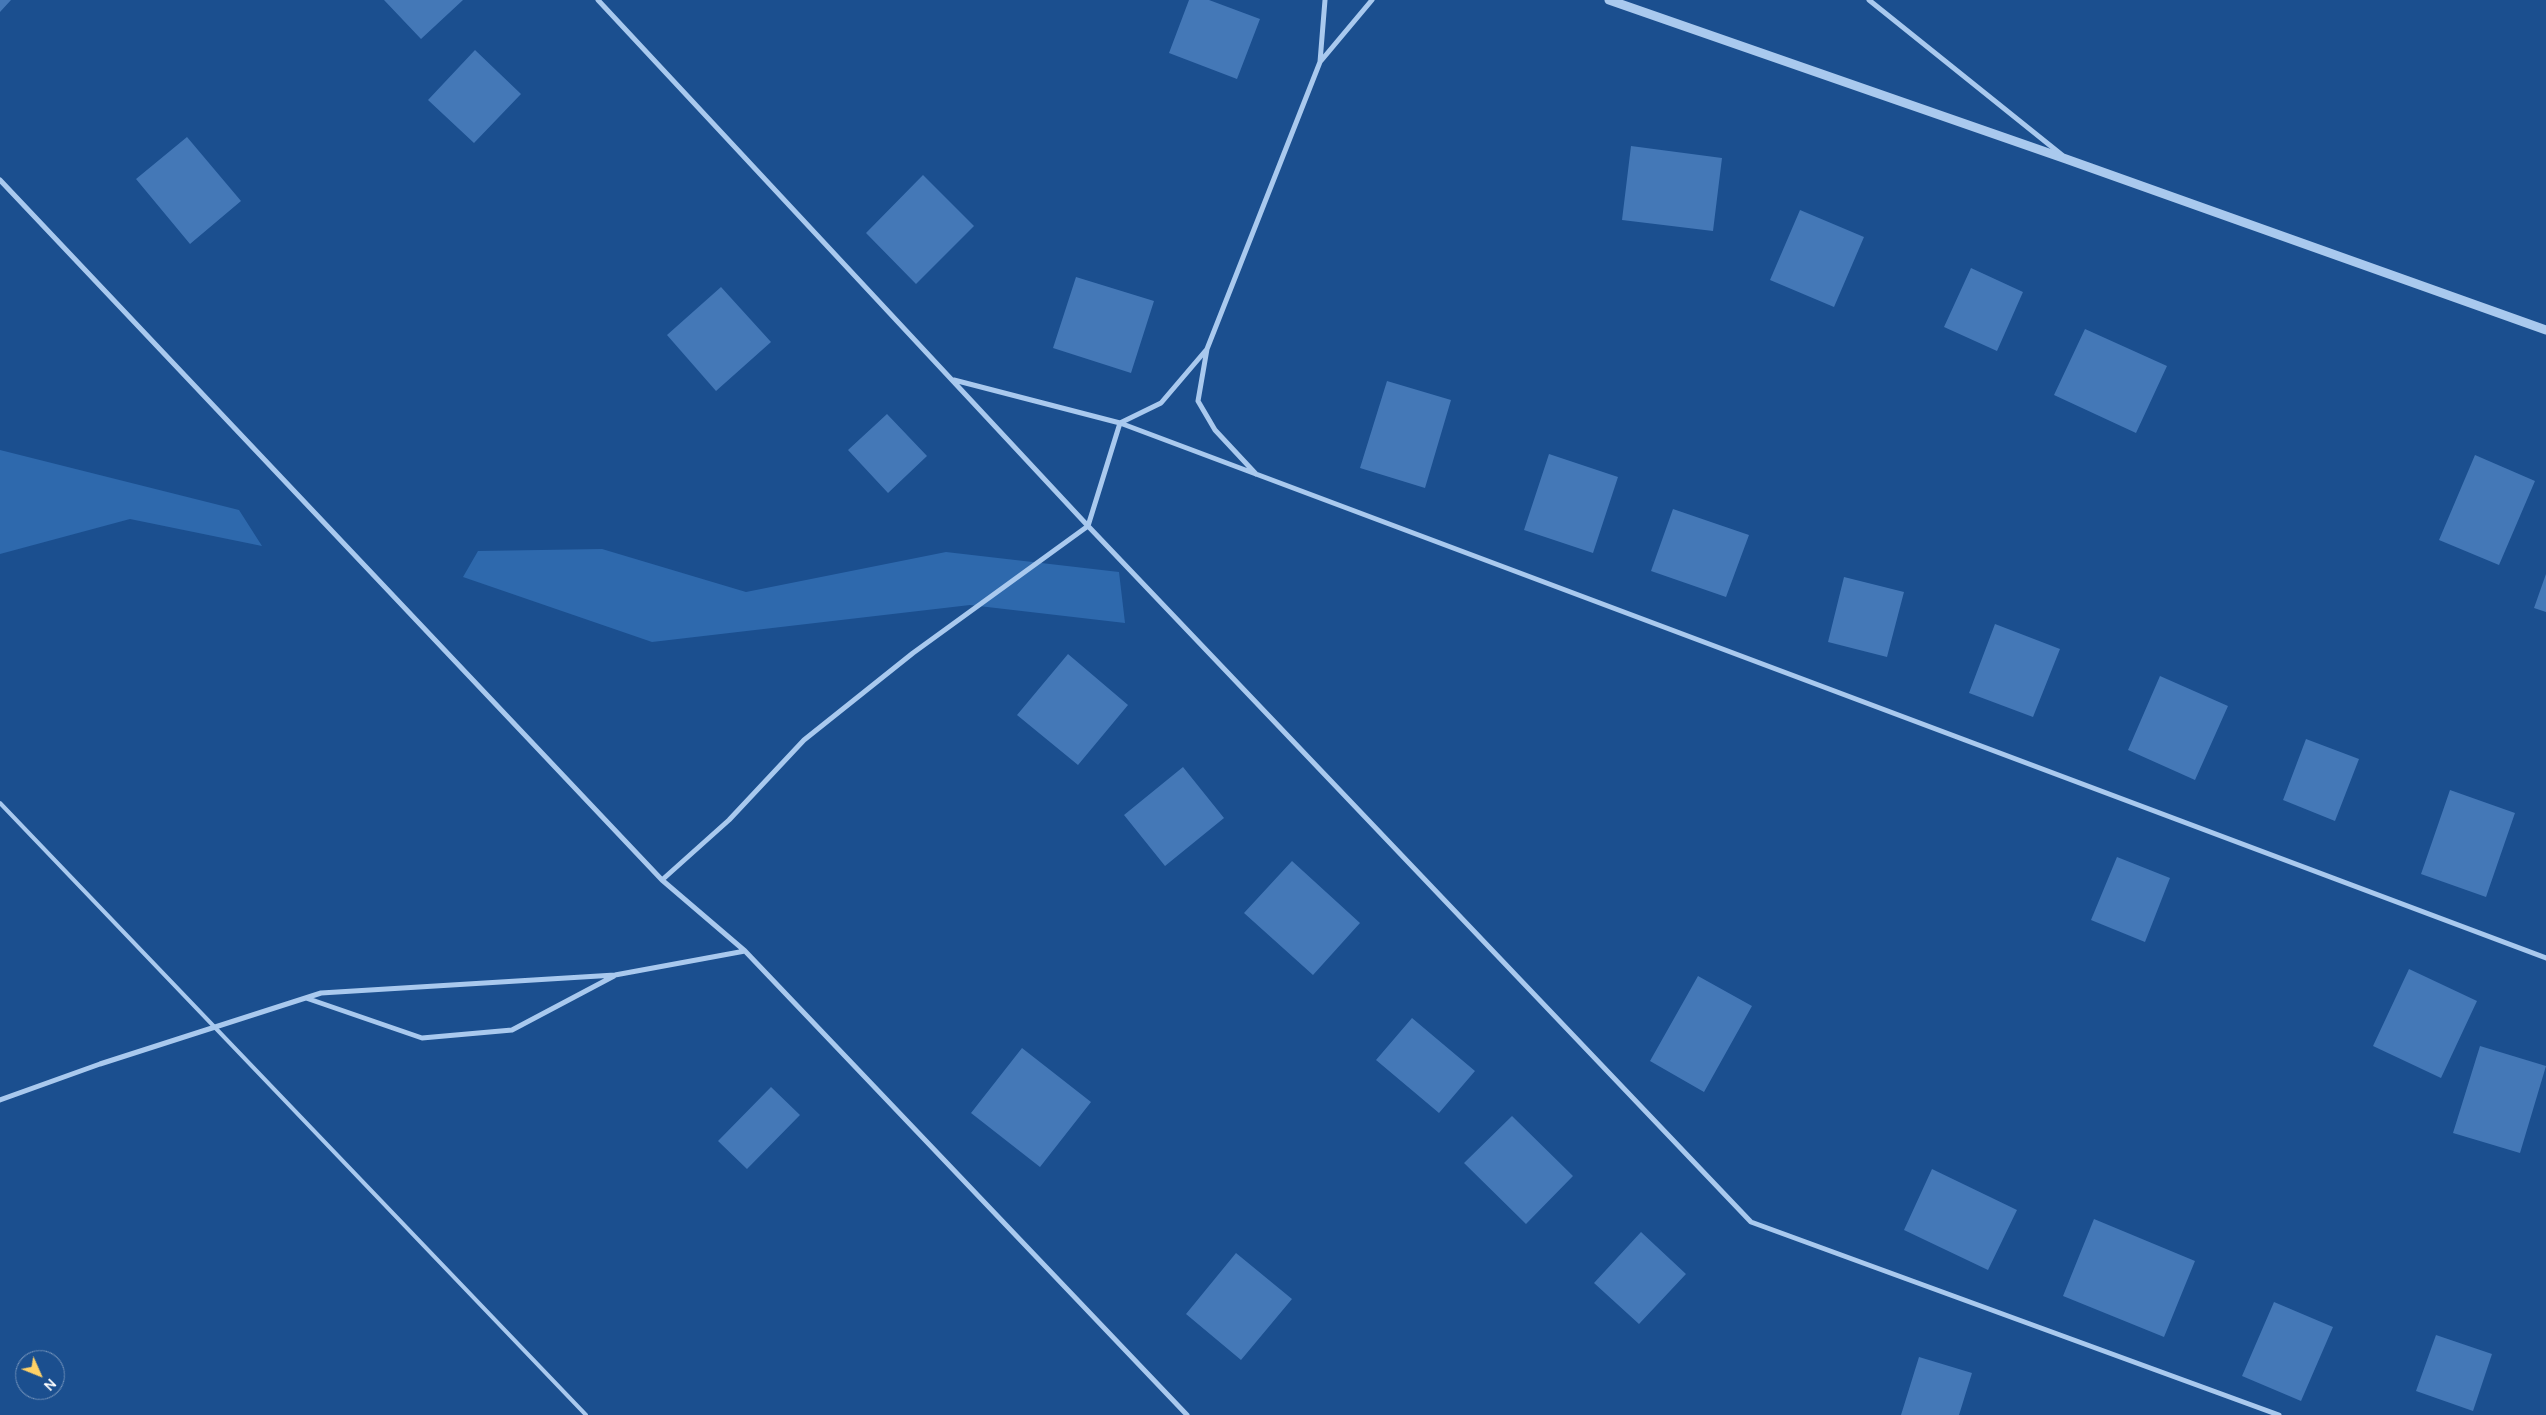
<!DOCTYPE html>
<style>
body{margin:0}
#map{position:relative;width:2546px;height:1415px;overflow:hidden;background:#1b4f8f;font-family:Manrope,sans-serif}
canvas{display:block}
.north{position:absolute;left:15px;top:1350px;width:50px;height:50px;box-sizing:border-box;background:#1b4f8f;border:1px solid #7695bc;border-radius:50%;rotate:134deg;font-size:14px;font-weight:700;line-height:20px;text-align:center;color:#fff}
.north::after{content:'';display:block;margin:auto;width:18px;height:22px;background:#ffd166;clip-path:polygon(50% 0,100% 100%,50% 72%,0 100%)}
</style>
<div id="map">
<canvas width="2546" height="1415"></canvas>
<div class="north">N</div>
</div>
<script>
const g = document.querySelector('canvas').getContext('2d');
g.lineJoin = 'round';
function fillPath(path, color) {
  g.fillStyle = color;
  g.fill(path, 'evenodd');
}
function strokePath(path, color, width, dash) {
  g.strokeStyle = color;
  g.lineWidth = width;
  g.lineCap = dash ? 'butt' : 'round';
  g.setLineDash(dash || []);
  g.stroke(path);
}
fillPath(new Path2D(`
 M0 450 239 510 262 546 130 519 0 554Z
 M602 549 746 592 946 552 1119 572 1125 623 970 605 652 642 463 577 478 551Z`), '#2e69ad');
fillPath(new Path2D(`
 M0 0H11L0 12Z
 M384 0H463L421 39Z
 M1189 0H1209L1260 19 1237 79 1169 53Z
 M475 50 521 94 474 143 428 100Z
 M187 137 241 201 190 244 136 179Z
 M1631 146 1722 158 1713 231 1622 220Z
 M923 175 974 226 916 284 866 233Z
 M1800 210 1864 237 1834 307 1770 280Z
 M1971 268 2023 292 1997 351 1944 327Z
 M1076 277 1154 301 1131 373 1053 348Z
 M721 287 771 342 716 391 667 335Z
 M2085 329 2167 366 2136 433 2054 395Z
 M1387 381 1451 400 1425 488 1360 468Z
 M887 414 927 456 888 493 848 450Z
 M1549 454 1618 477 1593 553 1524 530Z
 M2475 455 2535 481 2499 565 2439 540Z
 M1673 509 1749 535 1726 597 1651 571Z
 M2546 574V612L2534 608Z
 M1844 577 1904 592 1887 657 1828 642Z
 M1995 624 2060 649 2033 717 1969 693Z
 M1068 654 1128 705 1078 765 1017 715Z
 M2160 676 2228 706 2195 780 2128 750Z
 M2306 739 2359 759 2335 821 2283 800Z
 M1183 767 1224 818 1165 866 1124 815Z
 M2450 790 2515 813 2486 897 2421 874Z
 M2117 857 2170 878 2145 942 2091 920Z
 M1292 861 1360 923 1313 975 1244 913Z
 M2409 969 2477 1001 2441 1078 2373 1046Z
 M1698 976 1752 1006 1704 1092 1650 1061Z
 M1412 1018 1475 1071 1439 1113 1376 1060Z
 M2480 1046 2546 1066 2520 1153 2453 1133Z
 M1022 1048 1091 1102 1040 1167 971 1113Z
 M771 1087 800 1115 747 1169 718 1141Z
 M1512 1116 1573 1176 1526 1224 1464 1163Z
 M1932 1169 2017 1210 1988 1270 1904 1230Z
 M2094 1219 2195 1261 2164 1337 2063 1296Z
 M1641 1232 1686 1274 1639 1324 1594 1283Z
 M1236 1253 1292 1299 1241 1360 1186 1314Z
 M2274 1302 2333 1327 2301 1401 2242 1376Z
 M2436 1335 2492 1354 2473 1411 2416 1391Z
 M1919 1357 1972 1373 1959 1415H1901Z`), '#4478b7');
strokePath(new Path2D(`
 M0 803 586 1415`), '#a9c9ee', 4);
strokePath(new Path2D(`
 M598 0 1088 526 1751 1222 2279 1415
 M1869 0 2062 155
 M1320 62 1372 0
 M0 180 662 880 745 951 1187 1415
 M954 380 1120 423 2546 958
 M1256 474 1215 430 1198 401 1207 349 1320 62 1325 0
 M662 880 729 820 804 740 913 653 1088 526 1120 423 1161 403 1207 349
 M306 998 422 1038 512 1030 614 976
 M0 1100 100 1064 321 993 615 975 745 951`), '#a9c9ee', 5);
strokePath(new Path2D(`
 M1609 0 2066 159 2546 330`), '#a9c9ee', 9);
</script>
